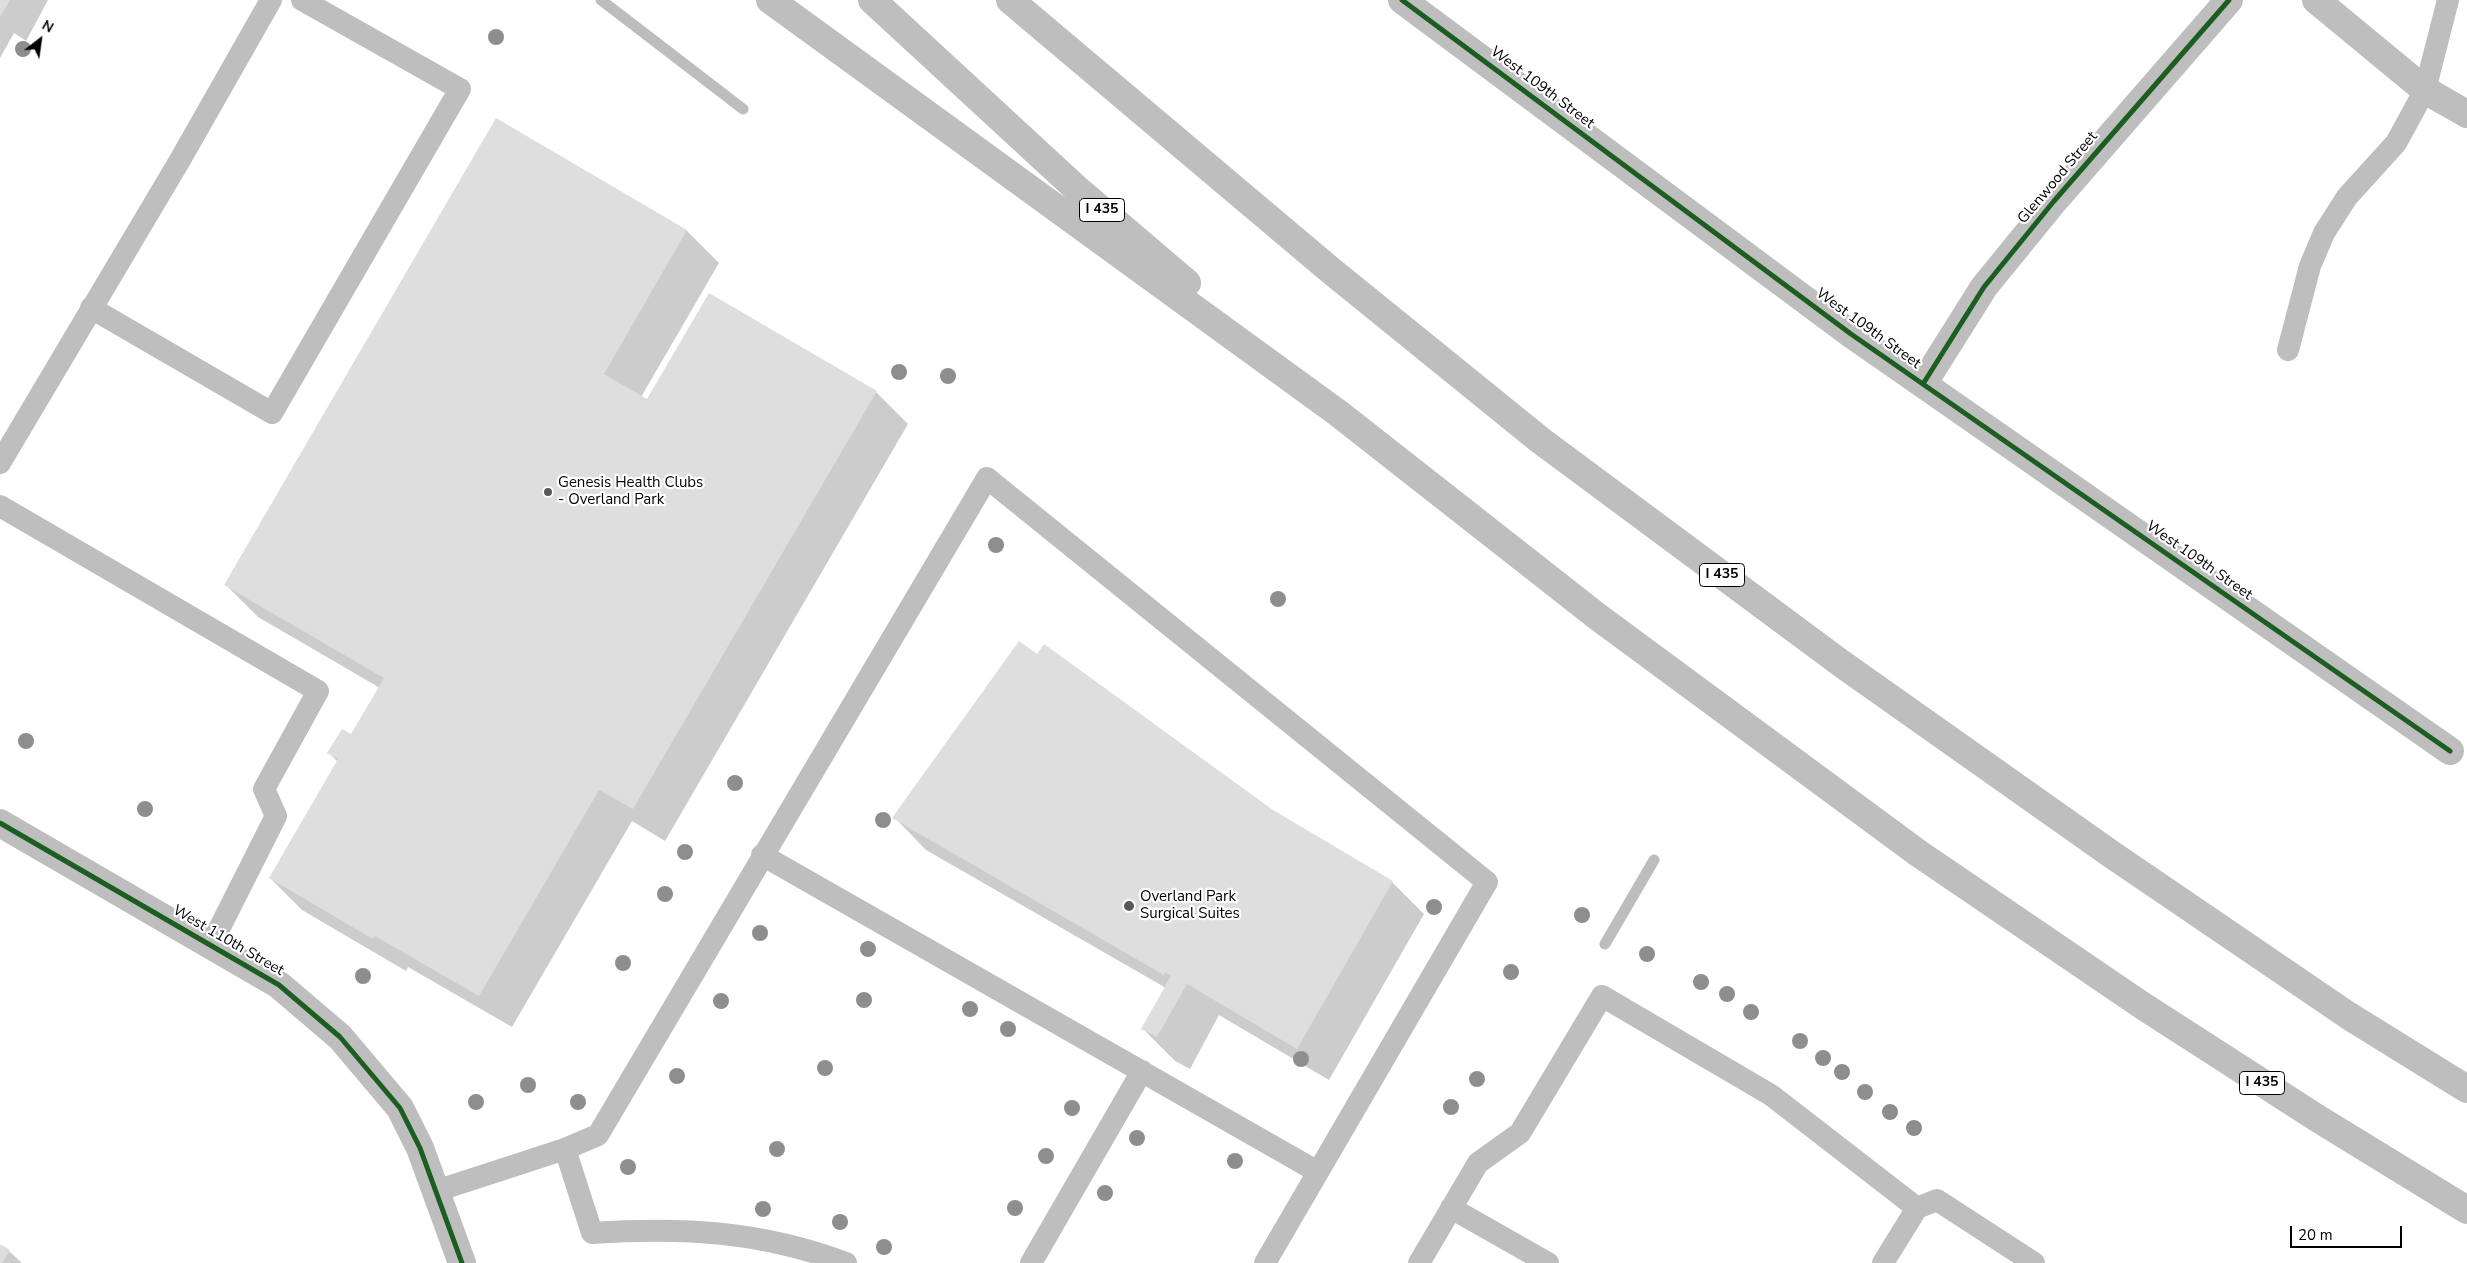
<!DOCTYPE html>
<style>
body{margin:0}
#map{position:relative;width:2467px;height:1263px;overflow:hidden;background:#fff;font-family:"Nunito Sans",sans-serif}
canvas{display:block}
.north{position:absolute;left:15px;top:15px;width:50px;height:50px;-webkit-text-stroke:4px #fff;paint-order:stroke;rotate:30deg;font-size:14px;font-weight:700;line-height:20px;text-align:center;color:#000}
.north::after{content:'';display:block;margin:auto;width:18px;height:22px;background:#000;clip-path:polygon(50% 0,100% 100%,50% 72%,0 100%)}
.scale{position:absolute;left:2290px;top:1226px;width:112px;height:22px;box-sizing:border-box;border:2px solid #000;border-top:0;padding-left:6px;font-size:15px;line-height:18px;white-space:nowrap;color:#000;-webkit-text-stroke:4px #fff;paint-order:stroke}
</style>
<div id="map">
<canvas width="2467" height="1263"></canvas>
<div class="north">N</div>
<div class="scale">20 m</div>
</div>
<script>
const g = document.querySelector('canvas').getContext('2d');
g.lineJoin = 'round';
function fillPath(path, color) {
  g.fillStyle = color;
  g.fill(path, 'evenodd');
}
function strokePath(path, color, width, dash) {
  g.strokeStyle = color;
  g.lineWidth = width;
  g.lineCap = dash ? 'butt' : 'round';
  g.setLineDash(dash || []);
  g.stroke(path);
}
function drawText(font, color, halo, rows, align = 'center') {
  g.font = font + ' "Nunito Sans",sans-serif';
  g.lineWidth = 4.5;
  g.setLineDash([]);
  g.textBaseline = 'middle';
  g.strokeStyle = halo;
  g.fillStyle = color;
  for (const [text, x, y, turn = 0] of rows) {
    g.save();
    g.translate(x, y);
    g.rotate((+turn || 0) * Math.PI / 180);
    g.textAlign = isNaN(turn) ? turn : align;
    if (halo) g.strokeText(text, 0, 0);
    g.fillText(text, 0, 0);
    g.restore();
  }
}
fillPath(new Path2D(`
 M0 0H48L26 41 14 33 0 58Z
 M497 120 687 231 719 263 641 397 647 401 876 392 908 424 665 841 632 821 512 1027 408 967 406 971 302 910 270 878 338 762 329 753 352 736 380 688 258 617 226 585Z
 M1272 812 1392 882 1424 914 1329 1080 1219 1015 1190 1069 1175 1061 1143 1029 1166 988 926 850 894 817Z
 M0 1245 9 1251 22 1263H0Z`), '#0003');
strokePath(new Path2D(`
 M601 0 743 109
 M1605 944 1654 860`), '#bdbdbd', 11);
fillPath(new Path2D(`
 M0 0H10L0 17Z
 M496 118 687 230 604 374 647 399 709 293 877 391 633 809 599 790 479 996 375 936 373 939 269 878 338 759 327 753 342 729 351 734 384 678 224 585Z
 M1019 641 1037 654 1044 644 1273 810 1393 881 1297 1049 1187 984 1157 1037 1141 1029 1171 976 1165 972 1164 975 892 818Z
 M0 1244 10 1250 2 1263H0Z`), '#dedede');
strokePath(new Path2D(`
 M91 308 272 413 460 89 302 0
 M2288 350 2310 266 2324 233 2347 197 2396 143 2425 90 2448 0
 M0 463 180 160 271 0
 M0 506 318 691 264 789 276 816 211 945
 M762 855 1318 1172
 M565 1149 592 1233C683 1227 760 1231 846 1263
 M436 1191 565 1149 598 1135 987 478 1487 882 1265 1263
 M1451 1208 1548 1263
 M1031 1263 1142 1071
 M1419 1263 1478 1163 1520 1133 1602 996 1771 1095 1917 1208 1937 1200 2034 1263
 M1883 1263 1917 1208`), '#bebebe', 22);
strokePath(new Path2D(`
 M1402 0 1851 334 2450 751
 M2316 0 2425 90 2467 114
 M1923 384 1984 287 2054 201 2229 0
 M0 823 279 985 340 1037 400 1108 420 1148 462 1263`), '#bebebe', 28);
strokePath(new Path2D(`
 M770 0 1338 413 1598 617 1918 853 2143 1006 2317 1118 2467 1210
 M872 0 1078 190 1187 283
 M1010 0 1329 269 1540 440 1842 664 2111 854 2349 1016 2467 1089`), '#bebebe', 28);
strokePath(new Path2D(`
 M1402 0 1851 334 2450 751
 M1923 384 1984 287 2054 201 2229 0
 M0 823 279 985 340 1037 400 1108 420 1148 462 1263`), '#1b5e20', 5);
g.fillStyle = '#8e8e8e';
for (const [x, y] of [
 [496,37],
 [23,49],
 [899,372],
 [948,376],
 [996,545],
 [1278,599],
 [26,741],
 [735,783],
 [145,809],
 [883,820],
 [685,852],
 [665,894],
 [1434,907],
 [1582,915],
 [760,933],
 [868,949],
 [1647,954],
 [623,963],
 [1511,972],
 [363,976],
 [1701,982],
 [1727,994],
 [864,1000],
 [721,1001],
 [970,1009],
 [1751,1012],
 [1008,1029],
 [1800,1041],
 [1823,1058],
 [1301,1059],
 [825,1068],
 [1842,1072],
 [677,1076],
 [1477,1079],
 [528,1085],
 [1865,1092],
 [476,1102],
 [578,1102],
 [1451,1107],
 [1072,1108],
 [1890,1112],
 [1914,1128],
 [1137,1138],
 [777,1149],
 [1046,1156],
 [1235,1161],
 [628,1167],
 [1105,1193],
 [1015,1208],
 [763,1209],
 [840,1222],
 [884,1247]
]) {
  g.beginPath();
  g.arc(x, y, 8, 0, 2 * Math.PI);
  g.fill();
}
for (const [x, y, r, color] of [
 [548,492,5,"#595959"],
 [1129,906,6,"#595959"]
]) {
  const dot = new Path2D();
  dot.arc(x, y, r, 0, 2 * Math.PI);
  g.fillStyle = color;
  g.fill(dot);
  strokePath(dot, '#fff', 2);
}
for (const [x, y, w] of [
 [1102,210,45],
 [1722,575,45],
 [2262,1083,45]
]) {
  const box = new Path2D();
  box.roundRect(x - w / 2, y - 11.5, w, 23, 4);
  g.fillStyle = '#fff';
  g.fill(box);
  strokePath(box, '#000', 1);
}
drawText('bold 14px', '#000', null, [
 ["I 435",1102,210],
 ["I 435",1722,575],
 ["I 435",2262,1083]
]);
drawText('15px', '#000', '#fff', [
 ["West 109th Street",1542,88,37],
 ["Glenwood Street",2058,178,-50],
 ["West 109th Street",1868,329,36],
 ["West 109th Street",2199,561,35],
 ["West 110th Street",228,941,30]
]);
drawText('15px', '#000', '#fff', [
 ["Genesis Health Clubs",558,483],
 ["- Overland Park",558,500],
 ["Overland Park",1140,897],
 ["Surgical Suites",1140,914]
], 'left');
</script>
